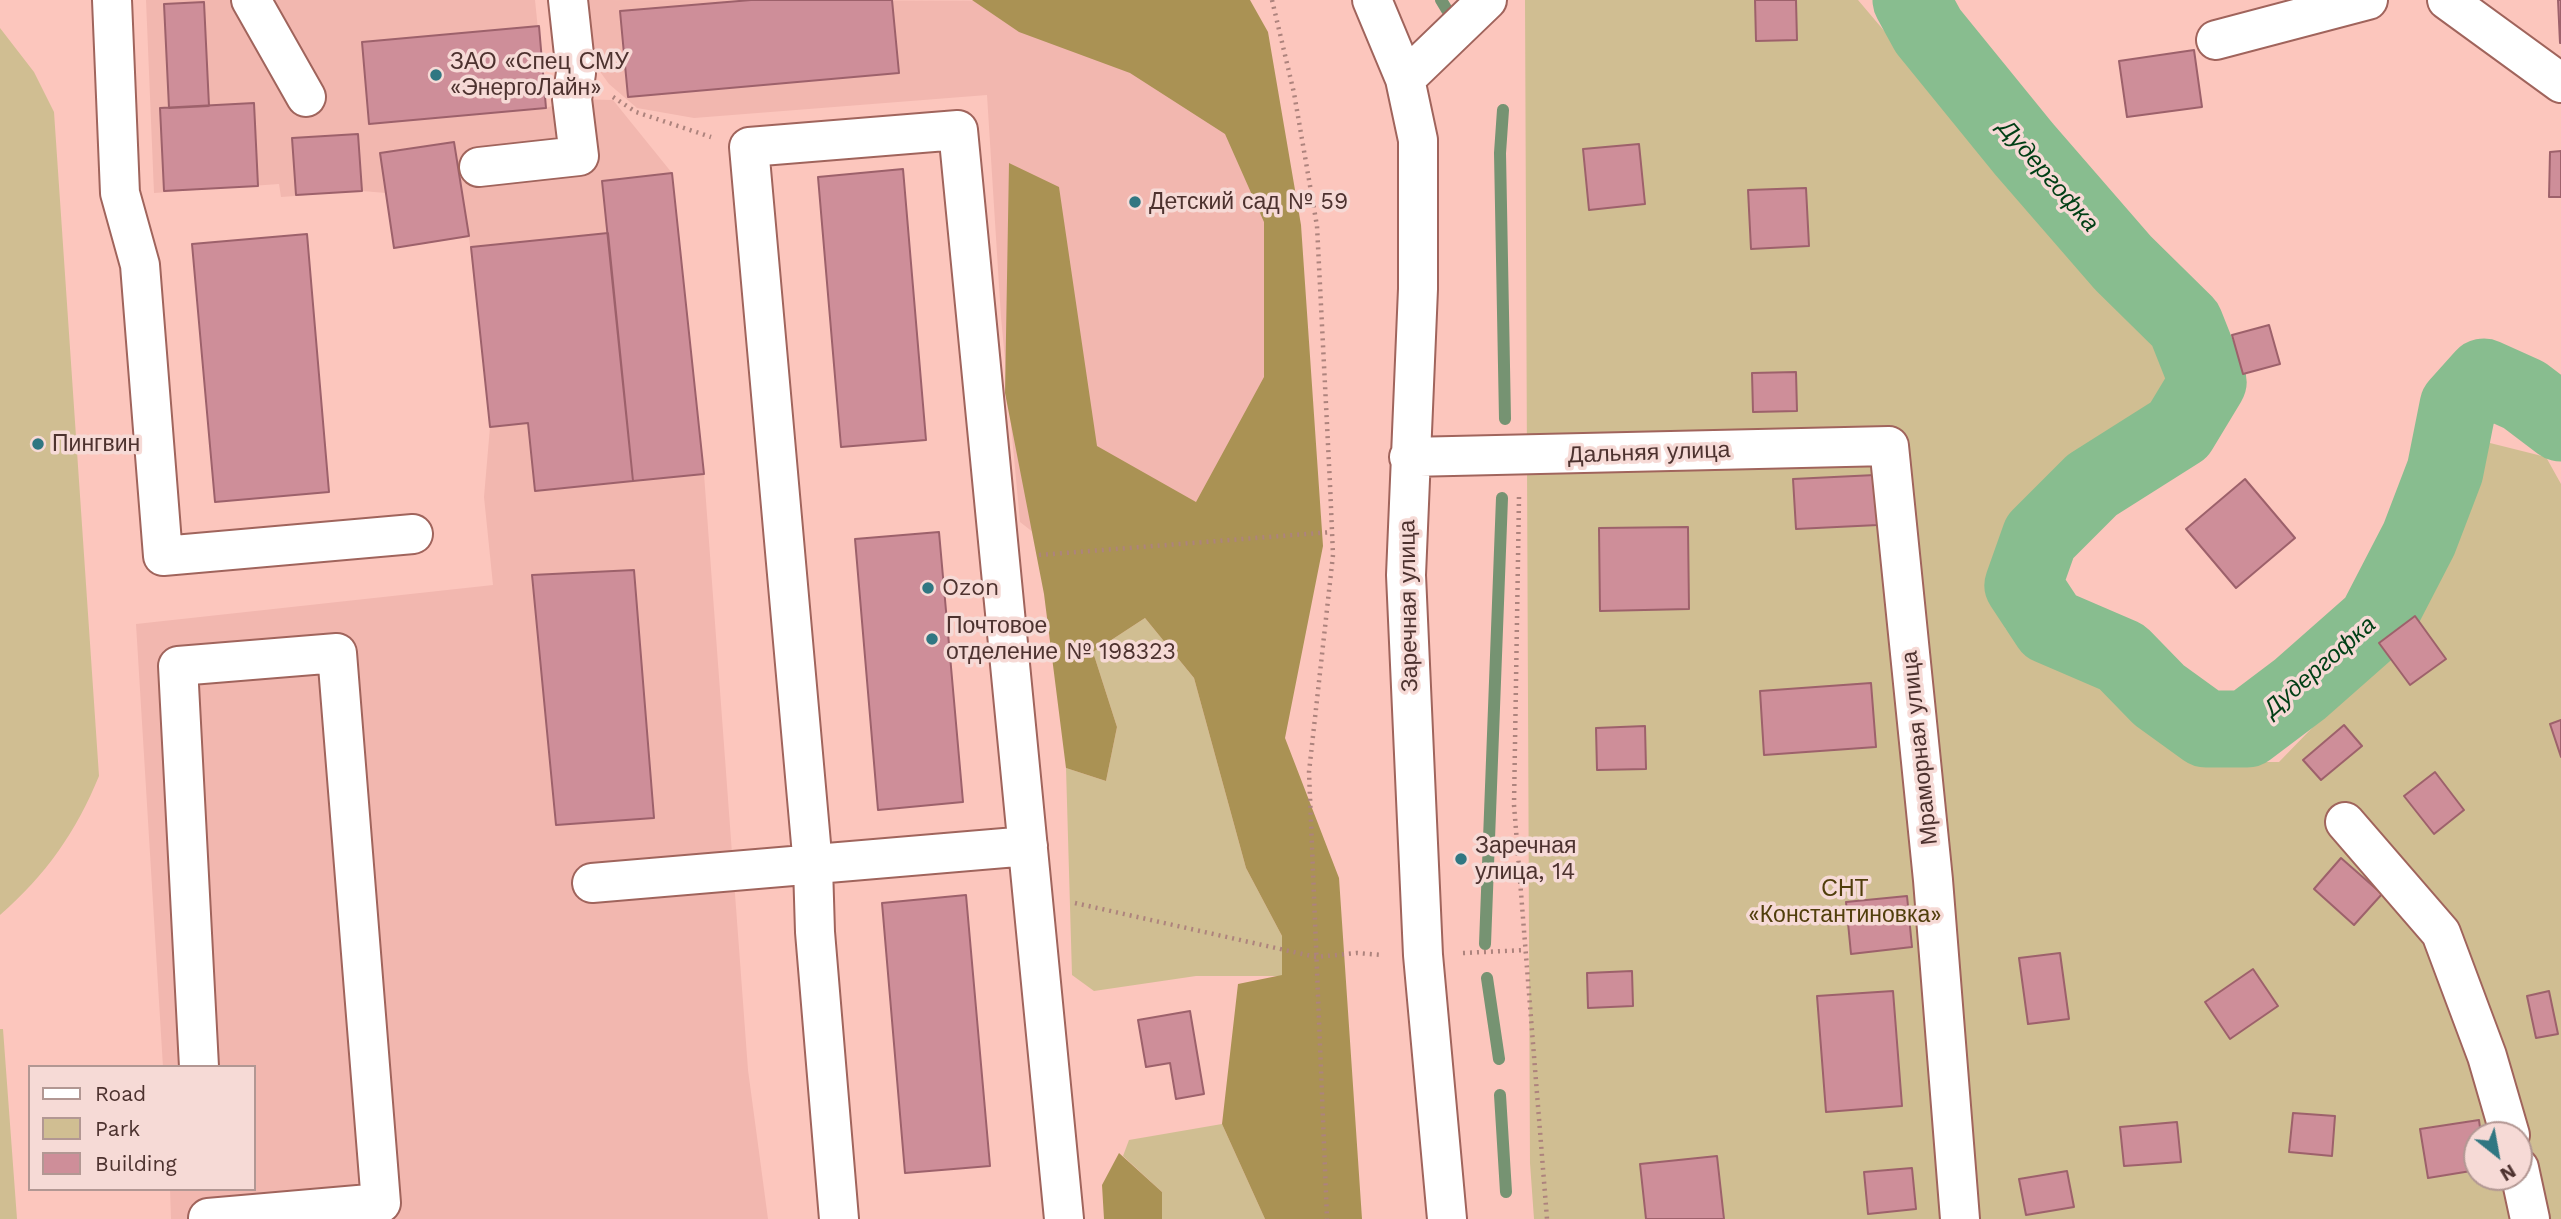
<!DOCTYPE html>
<meta charset="utf-8">
<style>
body{margin:0}
#map{position:relative;width:2561px;height:1219px;overflow:hidden;background:#fcc6bd;font-family:"Work Sans",sans-serif}
canvas{display:block}
.legend{position:absolute;left:28px;top:1065px;width:228px;height:126px;box-sizing:border-box;background:#f6dad6;border:2px solid #b29793;margin:0;padding:9px 12px;list-style:none;font-size:21px;color:#4d322f}
.legend li{display:flex;align-items:center;gap:14px;height:35px}
.legend b{width:35px;border:2px solid #b29793}
.north{position:absolute;left:2463px;top:1121px;width:70px;height:70px;box-sizing:border-box;background:#f6dad6;border:2px solid #b29793;border-radius:50%;rotate:149deg;font-size:19px;font-weight:700;line-height:28px;text-align:center;color:#4d322f}
.north::after{content:'';display:block;margin:auto;width:24px;height:32px;background:#307782;clip-path:polygon(50% 0,100% 100%,50% 72%,0 100%)}
</style>
<div id="map">
<canvas width="2561" height="1219"></canvas>
<ul class="legend">
<li><b style="height:9px;background:#fff"></b>Road</li>
<li><b style="height:19px;background:#d0be92"></b>Park</li>
<li><b style="height:19px;background:#ce8e99"></b>Building</li>
</ul>
<div class="north">N</div>
</div>
<script>
const g = document.querySelector('canvas').getContext('2d');
g.lineJoin = 'round';
function fillPath(path, color) {
  g.fillStyle = color;
  g.fill(path, 'evenodd');
}
function strokePath(path, color, width, dash) {
  g.strokeStyle = color;
  g.lineWidth = width;
  g.lineCap = dash ? 'butt' : 'round';
  g.setLineDash(dash || []);
  g.stroke(path);
}
function drawText(font, color, halo, rows, align = 'center') {
  g.font = font + ' "Work Sans",sans-serif';
  g.lineWidth = 7;
  g.setLineDash([]);
  g.textBaseline = 'middle';
  g.strokeStyle = halo;
  g.fillStyle = color;
  for (const [text, x, y, turn = 0] of rows) {
    g.save();
    g.translate(x, y);
    g.rotate((+turn || 0) * Math.PI / 180);
    g.textAlign = isNaN(turn) ? turn : align;
    if (halo) g.strokeText(text, 0, 0);
    g.fillText(text, 0, 0);
    g.restore();
  }
}
fillPath(new Path2D(`
 M146 0H535L546 108 572 99 613 100 672 173 704 474 748 1070 768 1219H171L170 1189H254V1067H163L136 624 493 585 484 497 490 427 469 237 394 248 386 193 362 191 281 197 279 184 154 193Z
 M587 0 1243 1 1299 523 1047 543 1020 522 1001 317 987 95 694 118 637 108 609 84 593 62Z`), '#f2b7af');
fillPath(new Path2D(`
 M1525 0H1858L2031 204 2164 347 2175 396 2079 465 2000 553 2005 628 2104 686 2197 762H2279L2409 628 2482 441 2546 457 2561 484V1219H1534L1530 1163ZM2477 1135H2519V1177H2477Z
 M0 28 34 72 54 112 99 776C76 832 46 875 0 915Z
 M1145 618 1194 678 1246 868 1282 936 1283 976H1196L1094 991 1072 975 1066 768 1106 781 1117 727 1093 652Z
 M0 1029H3L17 1219H0Z
 M1222 1124 1265 1219H1162V1192L1123 1156 1129 1140Z`), '#d0be92');
fillPath(new Path2D(`
 M972 0H1250L1268 32 1301 225 1323 546 1285 738 1339 878 1362 1219H1265L1222 1124 1238 984 1282 975V936L1246 868 1194 678 1145 618 1093 652 1117 727 1106 781 1066 768 1044 594 1005 393 1009 163 1059 187 1097 446 1196 502 1264 377V222L1225 134 1130 73 1019 32Z
 M1119 1153 1162 1192V1219H1104L1102 1185Z`), '#aa9254');
strokePath(new Path2D(`
 M1441 0 1447 10
 M1503 110 1500 153 1505 419
 M1485 944 1502 498
 M1487 978 1499 1059
 M1500 1095 1506 1192`), '#769372', 12);
strokePath(new Path2D(`
 M1911 0 1928 31 2024 149 2123 263 2185 324 2208 382 2179 430 2092 485 2040 537 2023 585 2050 626 2122 657 2159 695 2206 729H2247L2300 689 2376 622 2419 539 2445 471 2458 406 2484 377 2524 395 2561 423`), '#88bd8f', 77);
const building = new Path2D(`
 M751 0H892L899 73 628 97 620 11Z
 M1755 0H1796L1797 40 1756 41Z
 M2558 0H2561V43H2560Z
 M204 2 209 106 169 108 164 4Z
 M539 26 546 108 369 124 362 42Z
 M2194 50 2202 107 2127 117 2119 61Z
 M254 103 258 186 164 191 160 108Z
 M358 134 362 191 296 195 292 138Z
 M454 142 469 236 394 248 380 153Z
 M1639 144 1645 204 1589 210 1583 149Z
 M2561 151V197H2549L2550 152Z
 M903 169 926 440 841 447 818 177Z
 M672 173 704 474 633 481 602 181Z
 M1806 188 1809 246 1751 249 1748 190Z
 M608 233 633 481 535 491 528 423 490 427 471 247Z
 M307 234 329 492 215 502 192 244Z
 M2269 325 2280 364 2243 374 2232 335Z
 M1796 372 1797 411 1753 412 1752 373Z
 M1875 475 1878 525 1796 529 1793 479Z
 M2245 479 2295 538 2236 588 2186 529Z
 M1688 527 1689 609 1600 611 1599 528Z
 M939 532 963 802 878 810 855 539Z
 M634 570 654 818 556 825 532 575Z
 M2415 616 2446 659 2410 685 2379 643Z
 M1871 683 1876 747 1764 755 1760 691Z
 M2561 720V757L2550 724Z
 M2344 725 2362 746 2321 780 2303 760Z
 M1645 726 1646 769 1597 770 1596 728Z
 M2435 772 2464 810 2434 834 2404 796Z
 M2341 858 2382 894 2354 925 2314 889Z
 M966 895 990 1166 905 1173 882 903Z
 M1907 896 1912 947 1851 954 1846 902Z
 M2060 953 2069 1019 2028 1024 2019 958Z
 M2253 969 2278 1006 2230 1039 2205 1002Z
 M1632 971 1633 1006 1588 1008 1587 973Z
 M1893 991 1902 1106 1826 1112 1817 996Z
 M2549 991 2558 1034 2536 1038 2527 996Z
 M1190 1011 1204 1094 1176 1099 1170 1063 1146 1067 1138 1020Z
 M2293 1113 2335 1116 2332 1156 2289 1152Z
 M2479 1120 2481 1135H2477V1170L2428 1178 2420 1129Z
 M2177 1122 2181 1162 2124 1166 2120 1127Z
 M1717 1156 1724 1219H1646L1640 1164Z
 M1912 1168 1916 1209 1868 1214 1864 1172Z
 M2067 1171 2074 1207 2026 1215 2019 1179Z`);
fillPath(building, '#ce8e99');
strokePath(building, '#9d616b', 2);
const minor = new Path2D(`
 M112 0 120 193 140 265 163 556 413 534
 M251 0 306 97
 M1372 0 1405 79 1418 140V289L1406 575 1423 955 1447 1219
 M2447 0 2561 83
 M2216 40 2368 0
 M1405 79 1487 0
 M479 167 579 156 572 99 576 73 568 0
 M1409 457 1889 446 1933 880 1960 1219
 M2345 822 2441 933 2487 1056 2510 1135
 M592 883 1028 846
 M199 1067 178 666 337 653 381 1203 208 1218
 M2519 1168 2530 1219
 M839 1219 815 932 813 866 749 147 958 130 1064 1219`);
strokePath(minor, '#a0645c', 42);
strokePath(new Path2D(`
 M1272 0 1294 93 1317 226 1330 484 1333 555 1309 772 1327 1219
 M613 97 636 112 711 137
 M1519 497 1514 805 1547 1219
 M1039 555 1332 532
 M1075 903 1316 957 1357 953 1382 955
 M1463 953 1525 950`), '#ad837d', 4.5, [2, 5]);
strokePath(minor, '#fff', 38);
for (const [x, y, r, color] of [
 [436,75,7,"#307782"],
 [1135,202,7,"#307782"],
 [38,444,7,"#307782"],
 [928,588,7,"#307782"],
 [932,639,7,"#307782"],
 [1461,859,7,"#307782"]
]) {
  const dot = new Path2D();
  dot.arc(x, y, r, 0, 2 * Math.PI);
  g.fillStyle = color;
  g.fill(dot);
  strokePath(dot, '#f6dad6', 2.5);
}
drawText('23px', '#4d322f', '#f6dad6', [
 ["ЗАО «Спец СМУ",450,62],
 ["«ЭнергоЛайн»",450,88],
 ["Детский сад № 59",1149,202],
 ["Пингвин",52,444],
 ["Ozon",942,588],
 ["Почтовое",946,626],
 ["отделение № 198323",946,652],
 ["Заречная",1475,846],
 ["улица, 14",1475,872]
], 'left');
drawText('23px', '#4d322f', '#f6dad6', [
 ["Дальняя улица",1649,453,-2],
 ["Заречная улица",1409,606,-91],
 ["Мраморная улица",1920,748,-96]
]);
drawText('23px', '#503e0b', '#f6dad6', [
 ["СНТ",1845,889],
 ["«Константиновка»",1845,915]
]);
drawText('italic 24px', '#003f15', '#f6dad6', [
 ["Дудергофка",2048,176,49],
 ["Дудергофка",2320,667,-41]
]);
</script>
